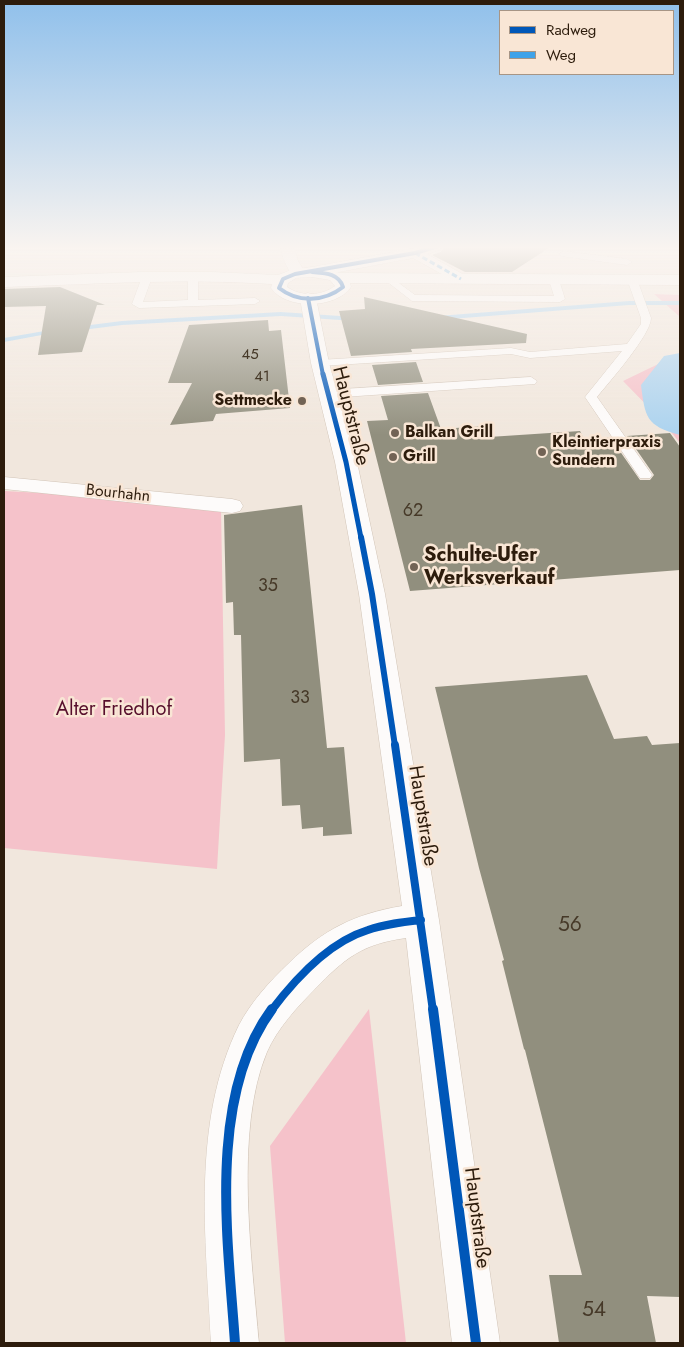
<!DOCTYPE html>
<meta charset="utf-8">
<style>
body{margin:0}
#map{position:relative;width:684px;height:1347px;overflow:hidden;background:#f1e7dd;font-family:Jost,sans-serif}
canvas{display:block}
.frame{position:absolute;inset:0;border:5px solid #2d1c0c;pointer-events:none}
.legend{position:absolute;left:499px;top:10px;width:175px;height:65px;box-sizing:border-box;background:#f9e6d5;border:1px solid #a79585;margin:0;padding:6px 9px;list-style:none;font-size:15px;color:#2d1c0c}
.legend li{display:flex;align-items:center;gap:10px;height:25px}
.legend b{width:25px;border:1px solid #a79585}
</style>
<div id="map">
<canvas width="684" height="1347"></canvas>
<div class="frame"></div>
<ul class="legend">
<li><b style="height:6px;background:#0057b8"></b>Radweg</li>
<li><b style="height:6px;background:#3ea2e9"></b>Weg</li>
</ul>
</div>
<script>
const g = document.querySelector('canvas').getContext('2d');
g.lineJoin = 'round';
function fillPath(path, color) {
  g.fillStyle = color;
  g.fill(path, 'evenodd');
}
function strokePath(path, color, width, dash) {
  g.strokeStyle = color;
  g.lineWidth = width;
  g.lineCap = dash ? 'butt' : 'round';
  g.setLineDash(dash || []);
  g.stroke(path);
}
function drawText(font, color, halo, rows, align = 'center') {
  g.font = font + ' Jost,sans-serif';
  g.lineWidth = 5;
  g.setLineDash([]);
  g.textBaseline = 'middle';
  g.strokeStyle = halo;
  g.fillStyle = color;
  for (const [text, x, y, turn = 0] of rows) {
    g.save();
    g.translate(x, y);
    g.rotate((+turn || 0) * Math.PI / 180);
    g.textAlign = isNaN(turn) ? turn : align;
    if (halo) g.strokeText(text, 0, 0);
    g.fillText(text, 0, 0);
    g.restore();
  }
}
fillPath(new Path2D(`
 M654 294 680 295V317Z
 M680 352V443L662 421 623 381 679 354Z
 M4 491 99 496 221 509 225 735 217 869 4 848Z
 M369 1009 406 1343H285L270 1146Z`), '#f5c2ca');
fillPath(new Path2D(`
 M629 301H680V305H629L438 320 435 318 438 316Z
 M281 312 355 317 358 319 355 321 281 316 122 325 74 331 71 329 74 327 122 321Z
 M56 329 58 330V332L4 342V338Z`), '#acd3ef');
fillPath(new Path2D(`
 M680 353V435C646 426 645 417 641 385L664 356Z`), '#acd3ef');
fillPath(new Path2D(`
 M444 246H552L512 272H465L432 255 441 252Z
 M60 287 105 305H97L82 352 38 355 46 306 4 307V289Z
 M364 297 527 334 526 343 411 349 412 352 351 356 339 311 365 309Z
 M268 320 269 331 281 330 290 408 216 414 213 421 170 425 192 383H168L189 325Z
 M416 362 423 382 378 385 372 365Z
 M428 393 441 429 484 426 489 437 580 431 584 439 610 437 640 480H650L654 475 627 436 670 433 680 447V570L410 591 367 421 388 420 381 396Z
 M302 505 327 748 344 747 352 834 323 836V827L302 829 300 805 282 806 280 759 244 762 241 635H234L233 602 226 603 224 515Z
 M587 675 614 739 647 736 652 745 680 743V1297L647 1296 656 1343H559L549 1275H582L525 1050 524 1049 502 961 504 960 479 868 435 687Z`), '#918f7e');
const lane = new Path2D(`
 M564 251 627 259 632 262 627 265 561 256 559 254Z
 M193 273 198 276V300L255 298 260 301 255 304 139 308 132 304 142 277 147 274 152 277 143 302 188 300V276Z
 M388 275 415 295 554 296 549 280 554 277 559 280 565 299 560 302 412 301 385 280V276Z
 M632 276 637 279 651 318C651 335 609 382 597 397L652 475 650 478H640L585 397 622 351 530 358 511 354 320 366 314 363 320 360 511 348 530 352 627 344 641 324V318L627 279Z
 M531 377 537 381 535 384 328 398 322 394 328 390Z`);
const street = new Path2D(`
 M280 247H294L298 261 305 272 312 267 421 247H442L440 250 427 254 466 276 469 279 466 282H456L413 258 312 277 305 273 303 276H293C286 267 283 258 280 247Z
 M308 293 314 295 316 298 329 363 357 462 385 594 439 920 500 1343H452L406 938C362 944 345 958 315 989 297 1007 277 1029 267 1052 234 1131 252 1258 259 1343H211C206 1238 191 1123 239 1025 251 1002 270 981 289 963 323 930 354 914 402 906L359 594 335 462 311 363 300 298 302 295Z
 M4 477 232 499 240 501 243 506 240 511 232 513 4 489Z`);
const secondary = new Path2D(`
 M312 267 341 273 680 275V285L350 283 351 287C336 309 286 310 271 288L272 284C182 278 93 284 4 287V277L142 272H212L278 275 291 270ZM312 277 330 280 335 286C322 296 301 297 287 287L288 283 296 278Z`);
strokePath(lane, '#d1c4b7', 1);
strokePath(street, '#d1c4b7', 1);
strokePath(secondary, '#d1c4b7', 1);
fillPath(lane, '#fdfbfa');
fillPath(street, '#fdfbfa');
fillPath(secondary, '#fdfbfa');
strokePath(new Path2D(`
 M415 253 461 279`), '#3ea2e9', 3, [5.5, 3]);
strokePath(new Path2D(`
 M312 272C324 273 339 273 343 287 324 302 298 303 279 288L283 279 295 274 415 253 435 247
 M308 298 323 375`), '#0057b8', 4);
strokePath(new Path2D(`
 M323 374 346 462 361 538`), '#0057b8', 5);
strokePath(new Path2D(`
 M361 537 372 594 395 746`), '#0057b8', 6);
strokePath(new Path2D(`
 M395 745 433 1011
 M271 1011C295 979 329 942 368 930 385 924 403 922 421 920`), '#0057b8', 8);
strokePath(new Path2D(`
 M433 1009 476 1343
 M235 1343C228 1240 207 1097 272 1009`), '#0057b8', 10);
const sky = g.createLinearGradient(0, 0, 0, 435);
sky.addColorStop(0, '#90c0eb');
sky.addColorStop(0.57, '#f9f4f0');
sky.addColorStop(1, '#f9f4f000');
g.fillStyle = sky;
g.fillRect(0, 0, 684, 435);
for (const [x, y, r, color] of [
 [302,401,5,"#726355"],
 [395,433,5,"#726355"],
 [542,452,5,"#726355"],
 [393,457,5,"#726355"],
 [414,567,5,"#726355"]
]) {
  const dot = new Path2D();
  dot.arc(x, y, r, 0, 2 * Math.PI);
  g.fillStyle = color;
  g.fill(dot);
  strokePath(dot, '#f9e6d5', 2);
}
drawText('15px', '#463928', null, [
 ["45",250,355],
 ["41",262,377]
]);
drawText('bold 16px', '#2d1c0c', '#f9e6d5', [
 ["Settmecke",292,401,"right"],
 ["Balkan Grill",405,433],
 ["Kleintierpraxis",552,443],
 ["Sundern",552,461],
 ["Grill",403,457]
], 'left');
drawText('16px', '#2d1c0c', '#f9e6d5', [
 ["Bourhahn",118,494,6]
]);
drawText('18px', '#463928', null, [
 ["62",413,512],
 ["35",268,587],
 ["33",300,699]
]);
drawText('20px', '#2d1c0c', '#f9e6d5', [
 ["Hauptstraße",350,416,76],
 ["Hauptstraße",422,816,81],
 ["Hauptstraße",476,1218,83]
]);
drawText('bold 20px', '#2d1c0c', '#f9e6d5', [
 ["Schulte-Ufer",424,556],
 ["Werksverkauf",424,579]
], 'left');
drawText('20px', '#570f2c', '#f9e6d5', [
 ["Alter Friedhof",114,710]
]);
drawText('21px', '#463928', null, [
 ["56",570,926],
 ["54",594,1311]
]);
</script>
